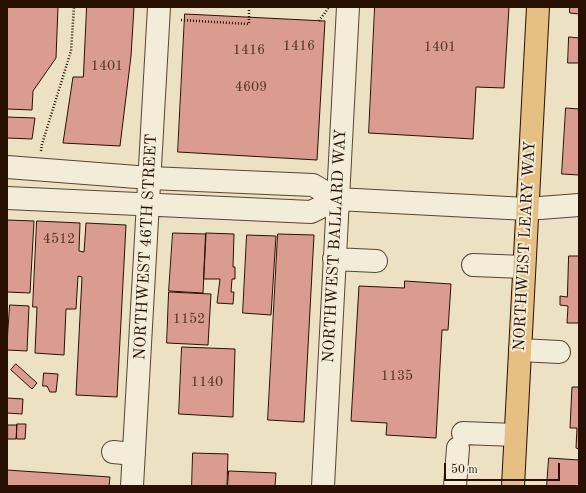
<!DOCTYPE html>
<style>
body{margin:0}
#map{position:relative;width:586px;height:493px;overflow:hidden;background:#ede1c4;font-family:"Old Standard TT",serif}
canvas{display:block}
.frame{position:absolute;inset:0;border:8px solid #281003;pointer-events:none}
.scale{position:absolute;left:444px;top:463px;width:116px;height:18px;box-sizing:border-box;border:2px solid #281003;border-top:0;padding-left:5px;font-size:12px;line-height:14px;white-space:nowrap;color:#281003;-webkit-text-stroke:3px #f3ecd9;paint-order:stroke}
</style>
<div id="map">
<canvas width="586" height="493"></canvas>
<div class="frame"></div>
<div class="scale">50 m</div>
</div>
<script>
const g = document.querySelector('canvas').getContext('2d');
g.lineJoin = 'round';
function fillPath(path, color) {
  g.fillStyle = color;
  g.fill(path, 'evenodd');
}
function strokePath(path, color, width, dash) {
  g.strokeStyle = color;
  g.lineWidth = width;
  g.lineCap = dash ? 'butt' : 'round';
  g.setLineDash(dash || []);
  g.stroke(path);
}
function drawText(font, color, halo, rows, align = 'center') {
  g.font = font + ' "Old Standard TT",serif';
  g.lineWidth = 4;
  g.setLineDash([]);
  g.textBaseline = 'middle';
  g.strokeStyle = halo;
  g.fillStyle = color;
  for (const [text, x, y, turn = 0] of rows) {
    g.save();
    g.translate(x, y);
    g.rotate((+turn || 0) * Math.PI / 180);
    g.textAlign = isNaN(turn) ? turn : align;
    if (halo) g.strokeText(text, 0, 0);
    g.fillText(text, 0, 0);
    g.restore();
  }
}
const building = new Path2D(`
 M7 7H58L56 58 33 91 32 110 7 109Z
 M87 7H134L131 56 120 146 63 143 73 77H83Z
 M375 7H509L504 88 476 87 473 139 369 133Z
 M570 7H579V14L570 13Z
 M185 14 325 21 317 160 178 152Z
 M569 37 579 38V63H568Z
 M566 108 579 109V175L562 174Z
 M7 117 35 118 32 139 7 138Z
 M7 220 34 221 30 293 7 292Z
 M37 221 80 223 79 251 84 252 86 223 126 225 117 397 76 395 82 277 78 276 76 309H66L64 355 35 353 37 307H33Z
 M173 233 206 234 203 293 169 291Z
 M206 233 234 234 233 267H235V279H232L231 292H234L233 304 217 303 220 279H204Z
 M278 234 314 235 304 422 268 420Z
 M247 235 276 236 271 315 243 313Z
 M569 256H579V323H567L568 306 560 305V296L567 297Z
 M405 281 451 284 448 330H442L436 438 386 435 387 423 351 421 359 286 404 288Z
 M169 292 211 294 208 345 167 343Z
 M10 305 29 306 27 351 7 350Z
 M182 347 235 349 233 417 179 414Z
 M16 364 37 383 32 389 11 370Z
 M44 373 58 374 56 392H50L47 386H43Z
 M579 375V449L576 448 577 428H570L572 387H578Z
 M7 398 23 399 22 414 7 413Z
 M17 424H26L25 439H17Z
 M8 425H17L16 439H8Z
 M193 453 228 454 227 486H192Z
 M549 458 579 460V486H547Z
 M7 470 110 477 109 486H7Z
 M229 471 276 473 275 486H228Z`);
fillPath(building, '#da9c90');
strokePath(building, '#281003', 1);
const minor = new Path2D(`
 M7 167 150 178 313 185 337 199 527 209 579 205
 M7 198 311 212 337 199
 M334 259 376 261
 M473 265 524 267
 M520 350 559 352
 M463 433 515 435
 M113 452 134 454
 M132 486 159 7
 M323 486 348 7
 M455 486 458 448`);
const major = new Path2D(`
 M513 486 538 7`);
strokePath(minor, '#594433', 24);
strokePath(major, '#281003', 24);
strokePath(new Path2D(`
 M181 20 249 24V7
 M319 21 329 7
 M41 151 42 144 71 51 74 7`), '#281003', 2.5, [1, 2]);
strokePath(minor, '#f3ecd9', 22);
strokePath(major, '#e6c082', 22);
drawText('14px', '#543326', null, [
 ["1416",299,46],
 ["1401",440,47],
 ["1416",249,50],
 ["1401",107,66],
 ["4609",251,87],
 ["4512",59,239],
 ["1152",189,319],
 ["1135",397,376],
 ["1140",207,382]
]);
drawText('16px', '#281003', '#f3ecd9', [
 ["NORTHWEST BALLARD WAY",335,246,-87],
 ["NORTHWEST LEARY WAY",525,246,-87],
 ["NORTHWEST 46TH STREET",146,247,-87]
]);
</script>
